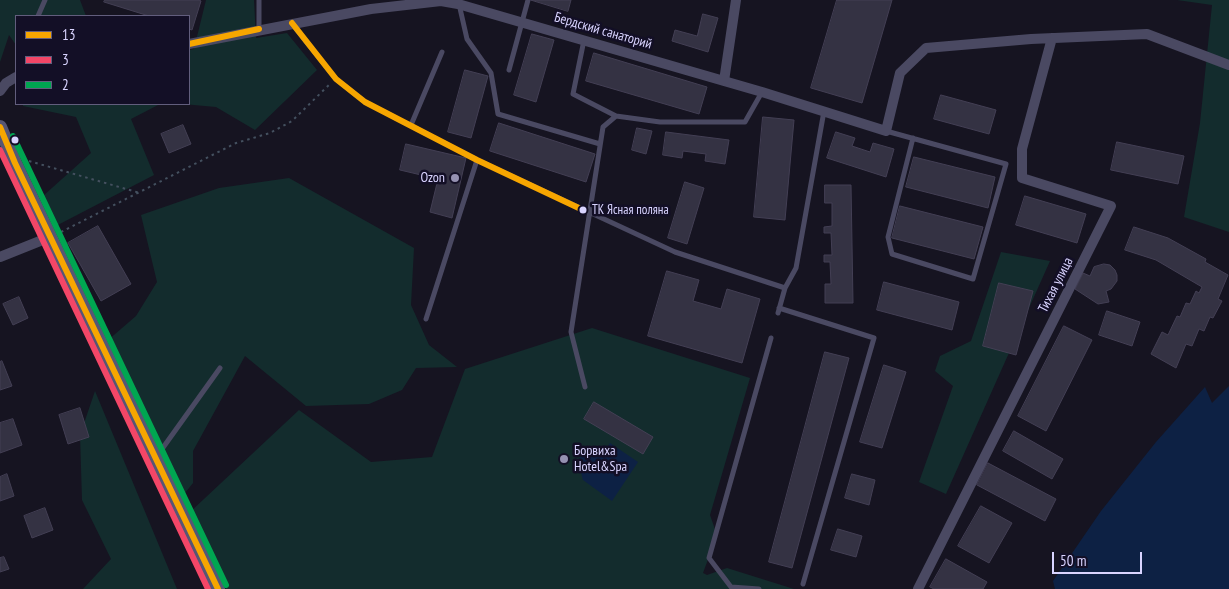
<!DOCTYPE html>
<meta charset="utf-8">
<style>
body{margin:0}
#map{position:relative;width:1229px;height:589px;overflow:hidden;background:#161421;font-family:"PT Sans Narrow",sans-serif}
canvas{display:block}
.legend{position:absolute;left:15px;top:15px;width:175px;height:90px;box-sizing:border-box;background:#130f26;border:1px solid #625e7d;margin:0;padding:6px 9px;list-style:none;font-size:15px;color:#d9d4ff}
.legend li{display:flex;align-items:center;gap:10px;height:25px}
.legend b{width:25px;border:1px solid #625e7d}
.scale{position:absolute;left:1052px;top:552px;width:90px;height:22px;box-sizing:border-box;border:2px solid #d9d4ff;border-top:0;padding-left:6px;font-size:15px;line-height:18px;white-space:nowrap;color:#d9d4ff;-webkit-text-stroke:4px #130f26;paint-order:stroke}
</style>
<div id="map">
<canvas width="1229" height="589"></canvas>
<ul class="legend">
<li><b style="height:6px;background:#f7a600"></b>13</li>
<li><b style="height:6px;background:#f34667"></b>3</li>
<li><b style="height:6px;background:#00a651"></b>2</li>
</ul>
<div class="scale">50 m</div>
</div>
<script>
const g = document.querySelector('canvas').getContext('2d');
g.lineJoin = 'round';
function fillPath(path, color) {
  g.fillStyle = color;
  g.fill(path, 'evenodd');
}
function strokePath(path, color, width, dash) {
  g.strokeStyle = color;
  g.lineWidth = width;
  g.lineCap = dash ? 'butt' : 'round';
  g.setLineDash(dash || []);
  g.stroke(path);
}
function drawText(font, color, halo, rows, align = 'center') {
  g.font = font + ' "PT Sans Narrow",sans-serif';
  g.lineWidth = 5;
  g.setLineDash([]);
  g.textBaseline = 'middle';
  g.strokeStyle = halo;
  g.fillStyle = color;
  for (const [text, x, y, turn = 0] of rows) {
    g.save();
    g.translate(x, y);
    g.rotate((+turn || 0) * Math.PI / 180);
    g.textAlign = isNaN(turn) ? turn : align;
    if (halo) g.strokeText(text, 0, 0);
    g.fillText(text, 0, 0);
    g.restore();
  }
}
fillPath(new Path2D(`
 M0 0H80L86 16H16V45L9 35 0 62Z
 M206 0H254L256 38 287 33 317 70 255 130 216 107 183 104H189V50L194 49Z
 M1177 0H1229V232L1184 217 1200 123 1212 5Z
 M23 104H160L131 119 154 175 52 228 43 196 91 153 76 117 23 106Z
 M289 178 414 248 411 305 429 345 457 367 416 368 402 390 369 404 306 406 245 356 193 451V483L181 498 107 341 136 316 157 282 141 215 219 188Z
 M1001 252 1050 261 946 494 919 482 953 386 935 371 940 356 971 341Z
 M592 328 750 378 710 515 717 535 703 573 707 575 727 568 794 589H226L189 513 299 410 371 462 432 457 465 369Z
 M95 391 177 589H83L111 559 82 500 80 435Z`), '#132c2d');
fillPath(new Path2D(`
 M1229 386V589H1055L1053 581 1101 511 1156 442 1205 387 1212 403Z
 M610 443 638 462 612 501 583 480C582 478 582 475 581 473 577 466 573 463 582 456 598 454 598 461 610 443Z`), '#0d2144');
const building = new Path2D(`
 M105 0H199L201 1 192 30 189 29V16H149L104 2Z
 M531 0H571L568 11Z
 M837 0H892L862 103 811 88Z
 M703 14 718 18 708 52 672 41 675 30 697 36Z
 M532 34 554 40 536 102 514 95Z
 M594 53 707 87 699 114 586 81Z
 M465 70 488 76 471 138 448 132Z
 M941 95 996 110 989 134 934 119Z
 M763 117 794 120 785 220 754 217Z
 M499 123 595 154 586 182 490 151Z
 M183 125 191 144 169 153 161 134Z
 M637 128 652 131 646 154 632 150Z
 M666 132 729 140 725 164 705 161 706 154 683 151 682 158 663 155Z
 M836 132 855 138 852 146 870 152 873 143 894 149 886 177 827 158Z
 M1117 142 1184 156 1178 184 1111 170Z
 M406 144 466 158 452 218 430 212 438 179 400 170Z
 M914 157 995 177 988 208 906 187Z
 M685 182 704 188 687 244 668 238Z
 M825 185H851L853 303H825V284H831L830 262H824V255H832L831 233H824V227L832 226V203H825Z
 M1025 196 1086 214 1077 243 1016 225Z
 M900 206 983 227 974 259 892 238Z
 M98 226 131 284 101 301 68 243Z
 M1134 227 1168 238 1206 259 1205 262 1228 275 1218 299 1222 301 1213 318 1210 317 1204 331 1199 329 1192 346 1186 344 1176 368 1151 354 1162 332 1168 335 1177 316 1180 317 1186 303 1190 304 1196 291 1199 293 1202 287 1156 260 1125 250Z
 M1104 264 1110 265 1115 270 1117 275V281L1111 289 1106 291 1109 302 1098 304 1075 289 1083 273 1090 276 1094 267Z
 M667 271 699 280 693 301 721 309 727 289 760 299 742 363 648 336Z
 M884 282 959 302 952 330 877 310Z
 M999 283 1033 291 1016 355 983 346Z
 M19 297 28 318 13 325 3 304Z
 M1107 311 1140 322 1132 346 1099 335Z
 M1064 326 1092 340 1046 431 1018 416Z
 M825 352 849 358 792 568 769 562Z
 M2 361 12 386 0 390V362Z
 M884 365 906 372 882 448 860 442Z
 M594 402 653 437 643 454 584 419Z
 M80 408 89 437 68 444 59 415Z
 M13 419 22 445 0 453V423Z
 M1014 431 1063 459 1052 479 1003 451Z
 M988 463 1056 499 1045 521 977 485Z
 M7 474 14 496 0 501V477Z
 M852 474 875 480 869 505 845 498Z
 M981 506 1012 523 989 563 958 546Z
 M45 508 53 530 32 538 24 516Z
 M838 529 862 536 856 557 831 550Z
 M4 557 9 569 0 572V558Z
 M946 559 987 582 983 589H934L930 587Z`);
fillPath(building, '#343243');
strokePath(building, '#433f54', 1);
strokePath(new Path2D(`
 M29 161 140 193
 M61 232 236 143 270 133 292 121 330 84`), '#44505f', 2, [2.5, 4]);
strokePath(new Path2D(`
 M259 0V29
 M459 4 467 39 491 73 498 114 600 144
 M38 16 45 0
 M292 24 336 79 365 102 477 160 675 252 785 288 796 268 824 111
 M584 40 573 94 616 116
 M509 70 528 0
 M411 125 442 52
 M886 131 1006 164 973 279 892 254 888 237 913 138
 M779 308 874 338 803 584
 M778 313 785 288
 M426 319 477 160
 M585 387 571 332 603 127 616 116 660 122H745L762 92
 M157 456 220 368
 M759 589 731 587 709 558 771 338`), '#4a4962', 5);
strokePath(new Path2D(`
 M189 44 371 9 441 1 458 4 762 92 886 131 900 73 926 48 1031 39 1147 34 1229 65
 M724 81 736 0
 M0 91 6 83 16 77
 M0 257 50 237
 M918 589 1111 206 1022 178V149L1052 38`), '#4a4962', 10);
strokePath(new Path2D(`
 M0 127 15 163 218 589`), '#575674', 14);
strokePath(new Path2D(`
 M292 23 336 79 365 102 477 160 583 210
 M189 44 259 29
 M0 127 15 163 218 589`), '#f7a600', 6);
strokePath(new Path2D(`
 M0 150 208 589`), '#f34667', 6);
strokePath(new Path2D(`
 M13 136 226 585`), '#00a651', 6);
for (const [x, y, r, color] of [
 [15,140,4.5,"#d9d4ff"],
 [455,178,5,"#9591b1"],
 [583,210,4.5,"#d9d4ff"],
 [564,459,5,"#9591b1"]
]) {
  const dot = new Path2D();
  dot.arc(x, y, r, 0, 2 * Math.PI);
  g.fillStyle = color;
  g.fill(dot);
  strokePath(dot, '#130f26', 2);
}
drawText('13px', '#d9d4ff', '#130f26', [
 ["ТК Ясная поляна",592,210]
], 'left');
drawText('14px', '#d9d4ff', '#130f26', [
 ["Бердский санаторий",603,31,16],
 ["Тихая улица",1056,285,-63]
]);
drawText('14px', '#d9d4ff', '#130f26', [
 ["Ozon",445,178],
 ["Борвиха",574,451,"left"],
 ["Hotel&Spa",574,467,"left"]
], 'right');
</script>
